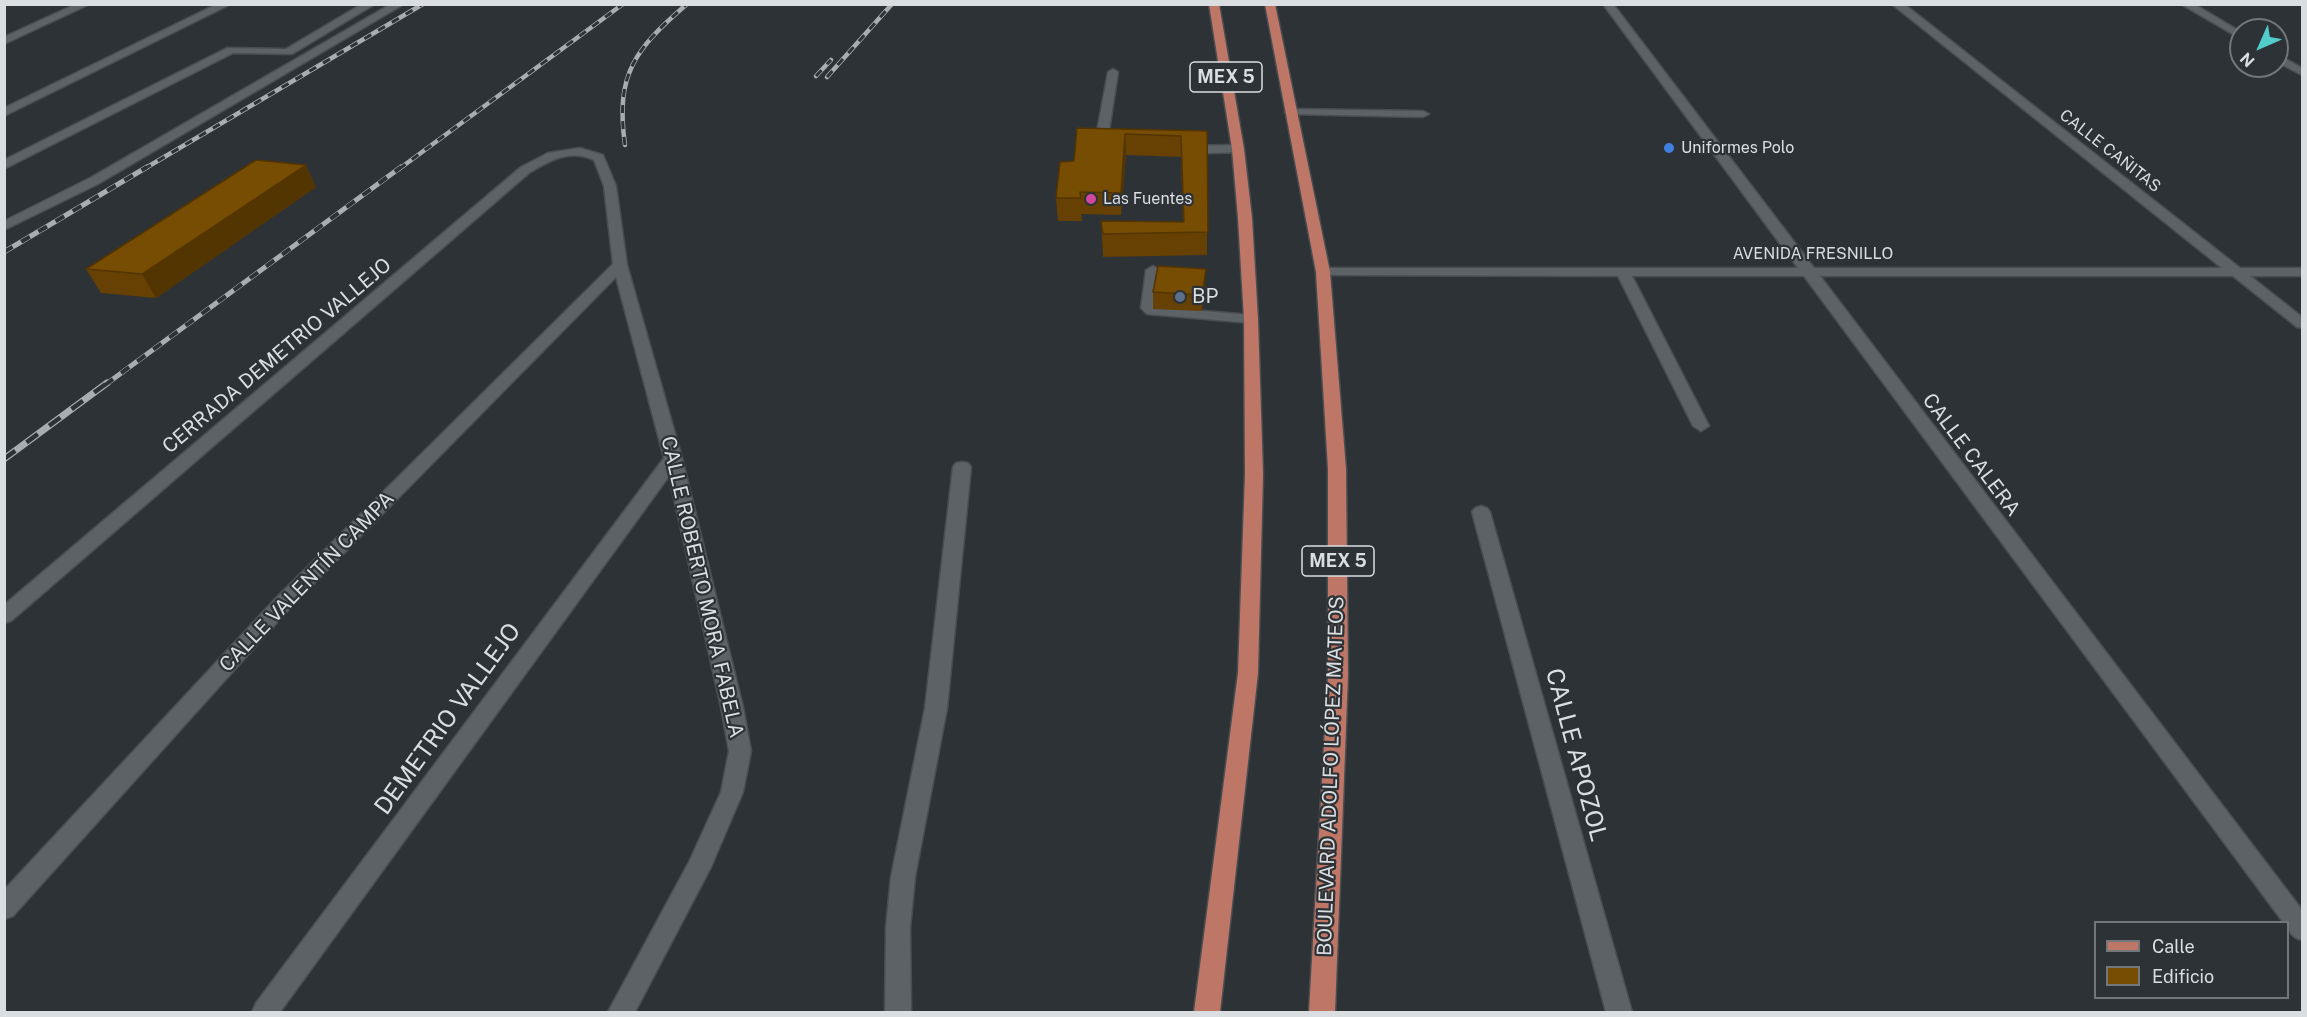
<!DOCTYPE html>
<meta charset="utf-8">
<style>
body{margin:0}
#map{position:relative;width:2307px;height:1017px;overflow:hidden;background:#2d3236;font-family:"Public Sans",sans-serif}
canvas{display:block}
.frame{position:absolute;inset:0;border:6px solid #dbdee1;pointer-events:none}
.legend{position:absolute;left:2094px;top:921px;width:195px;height:78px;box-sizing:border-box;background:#2d3236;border:2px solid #73777a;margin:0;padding:8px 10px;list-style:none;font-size:18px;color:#dbdee1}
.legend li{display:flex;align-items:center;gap:12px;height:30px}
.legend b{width:30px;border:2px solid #73777a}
.north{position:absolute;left:2229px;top:18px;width:60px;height:60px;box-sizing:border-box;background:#2d3236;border:2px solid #73777a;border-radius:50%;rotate:225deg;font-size:16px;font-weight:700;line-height:24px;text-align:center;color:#dbdee1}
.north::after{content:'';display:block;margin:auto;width:21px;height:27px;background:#52cdcc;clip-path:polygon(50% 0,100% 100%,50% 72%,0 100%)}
</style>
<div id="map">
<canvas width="2307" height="1017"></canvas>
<div class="frame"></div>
<ul class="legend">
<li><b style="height:8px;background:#be7666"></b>Calle</li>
<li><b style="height:16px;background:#774c03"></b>Edificio</li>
</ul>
<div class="north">N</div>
</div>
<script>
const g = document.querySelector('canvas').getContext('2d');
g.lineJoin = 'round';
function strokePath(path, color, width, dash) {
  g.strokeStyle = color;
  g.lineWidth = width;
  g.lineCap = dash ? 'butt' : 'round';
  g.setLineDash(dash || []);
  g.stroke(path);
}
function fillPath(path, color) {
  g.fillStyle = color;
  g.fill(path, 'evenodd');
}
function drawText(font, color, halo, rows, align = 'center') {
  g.font = font + ' "Public Sans",sans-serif';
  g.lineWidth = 4.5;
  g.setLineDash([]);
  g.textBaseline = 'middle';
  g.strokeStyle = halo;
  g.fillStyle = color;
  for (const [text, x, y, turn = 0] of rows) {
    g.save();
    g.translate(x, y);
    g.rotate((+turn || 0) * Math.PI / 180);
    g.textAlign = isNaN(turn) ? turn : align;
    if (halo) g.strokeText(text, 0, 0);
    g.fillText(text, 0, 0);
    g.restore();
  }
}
const minor = new Path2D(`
 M76 4H90L4 44V37Z
 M217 4H231L4 116V108Z
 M362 4H375L292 54 233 53 4 169V160L227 48 286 49Z
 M391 4H404L98 184 4 230V221L90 178Z
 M1603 4H1613L1814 268H2222L1892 4H1904L2240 268H2302V276H2250L2302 317V328L2297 327 2233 276H1820L2302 910V940C2293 938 2288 933 2288 922H2283L1804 276H1632L1709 426 1701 431 1693 426 1618 276 1318 275 1316 272 1318 269 1323 268H1798Z
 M2181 4H2194L2241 32V39Z
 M2277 54 2302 68V75L2277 62Z
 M1113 69 1118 72 1108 137 1118 146 1112 150 1100 145 1096 137 1108 72Z
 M1291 109 1423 111 1429 114 1423 117 1287 114 1285 112Z
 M1238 145 1242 146V152L1184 154 1178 150 1184 146Z
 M580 148 603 155 616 186 627 265 682 458 743 707 751 751 743 792 711 867 635 1012H608L689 862 721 792 729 751 721 707 669 476 280 1012H252L256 1003 664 458 616 277 290 608 13 916 4 919V890L276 598 613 264 604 186 594 160C570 149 550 160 529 173L11 621 4 623V605L521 167 548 153Z
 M1153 266 1160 270 1156 307 1251 315 1258 319 1251 323 1147 314 1141 308 1146 270Z
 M962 462 968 463 971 467 947 708 915 877 910 928 911 1012H885L886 928 891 877 925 708 953 467 956 463Z
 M1481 506 1487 508 1490 512 1632 1012H1606L1472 512 1475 508Z`);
const major = new Path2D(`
 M1209 4H1219L1244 149 1252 218 1258 319 1263 474 1258 673 1220 1012H1194L1238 673 1245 474 1244 319 1238 218 1232 149Z
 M1265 4H1275L1330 272 1346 469 1348 675 1335 1012H1309L1328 675V469L1316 272Z`);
strokePath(minor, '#494d51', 3);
strokePath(major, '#494d51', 3);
fillPath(minor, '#5d6267');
fillPath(major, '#be7666');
const railFar2 = new Path2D(`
 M816 76 831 60
 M827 77 892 4
 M625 145C615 74 635 49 687 4
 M144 169 423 4
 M399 169 623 4`);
const railFar1 = new Path2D(`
 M4 252 147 167
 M105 385 401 167`);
const rail = new Path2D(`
 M4 459 107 383`);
strokePath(railFar2, '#a9adb0', 4.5);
strokePath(railFar1, '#a9adb0', 5);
strokePath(rail, '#a9adb0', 7);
strokePath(railFar2, '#2d3236', 3, [8]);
strokePath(railFar1, '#2d3236', 4, [10]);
strokePath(rail, '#2d3236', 4.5, [14]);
fillPath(new Path2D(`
 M1077 128 1207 131V255L1103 257 1101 221 1183 222 1181 157 1126 155 1121 215 1081 214 1082 221H1058L1056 198 1074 161Z
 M316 187 156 298 101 293 86 269Z
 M1205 285 1202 311 1153 309V292Z`), '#664103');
fillPath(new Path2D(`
 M1125 134 1126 155 1121 215V193Z
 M306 165 316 187 156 298 142 274Z
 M1206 269 1205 285 1202 311V295Z`), '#533502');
const building = new Path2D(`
 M1077 128 1207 131 1208 232 1103 234 1101 221 1184 222 1181 136 1125 134 1121 193 1080 192 1081 198H1056L1060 162 1074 161Z
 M256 160 306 165 142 274 86 269Z
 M1158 266 1206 269 1202 295 1153 292Z`);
fillPath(building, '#774c03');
strokePath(building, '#533502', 1.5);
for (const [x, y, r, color] of [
 [1669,148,6,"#3f7fe0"],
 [1091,199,6,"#d1479c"],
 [1180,297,6,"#5c6f8a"]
]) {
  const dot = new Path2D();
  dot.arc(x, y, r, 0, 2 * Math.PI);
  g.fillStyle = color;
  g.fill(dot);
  strokePath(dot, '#2d3236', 2);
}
drawText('16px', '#dbdee1', '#2d3236', [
 ["Uniformes Polo",1681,148],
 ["Las Fuentes",1103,199]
], 'left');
drawText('16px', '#dbdee1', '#2d3236', [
 ["CALLE CAÑITAS",2110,151,38],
 ["AVENIDA FRESNILLO",1813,254]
]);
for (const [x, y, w] of [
 [1226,77,72],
 [1338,561,72]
]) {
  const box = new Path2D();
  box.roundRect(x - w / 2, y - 15, w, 30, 4.5);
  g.fillStyle = '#2d3236';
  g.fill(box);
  strokePath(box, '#dbdee1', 1.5);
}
drawText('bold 18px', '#dbdee1', null, [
 ["MEX 5",1226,77],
 ["MEX 5",1338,561]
]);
drawText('20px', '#dbdee1', '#2d3236', [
 ["BP",1192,297]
], 'left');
drawText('20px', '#dbdee1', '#2d3236', [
 ["CERRADA DEMETRIO VALLEJO",277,356,-40],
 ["CALLE CALERA",1971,455,53],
 ["CALLE VALENTÍN CAMPA",307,582,-46],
 ["CALLE ROBERTO MORA FABELA",702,587,77],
 ["BOULEVARD ADOLFO LÓPEZ MATEOS",1331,776,-88]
]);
drawText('24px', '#dbdee1', '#2d3236', [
 ["DEMETRIO VALLEJO",448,719,-54],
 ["CALLE APOZOL",1576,755,75]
]);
</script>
